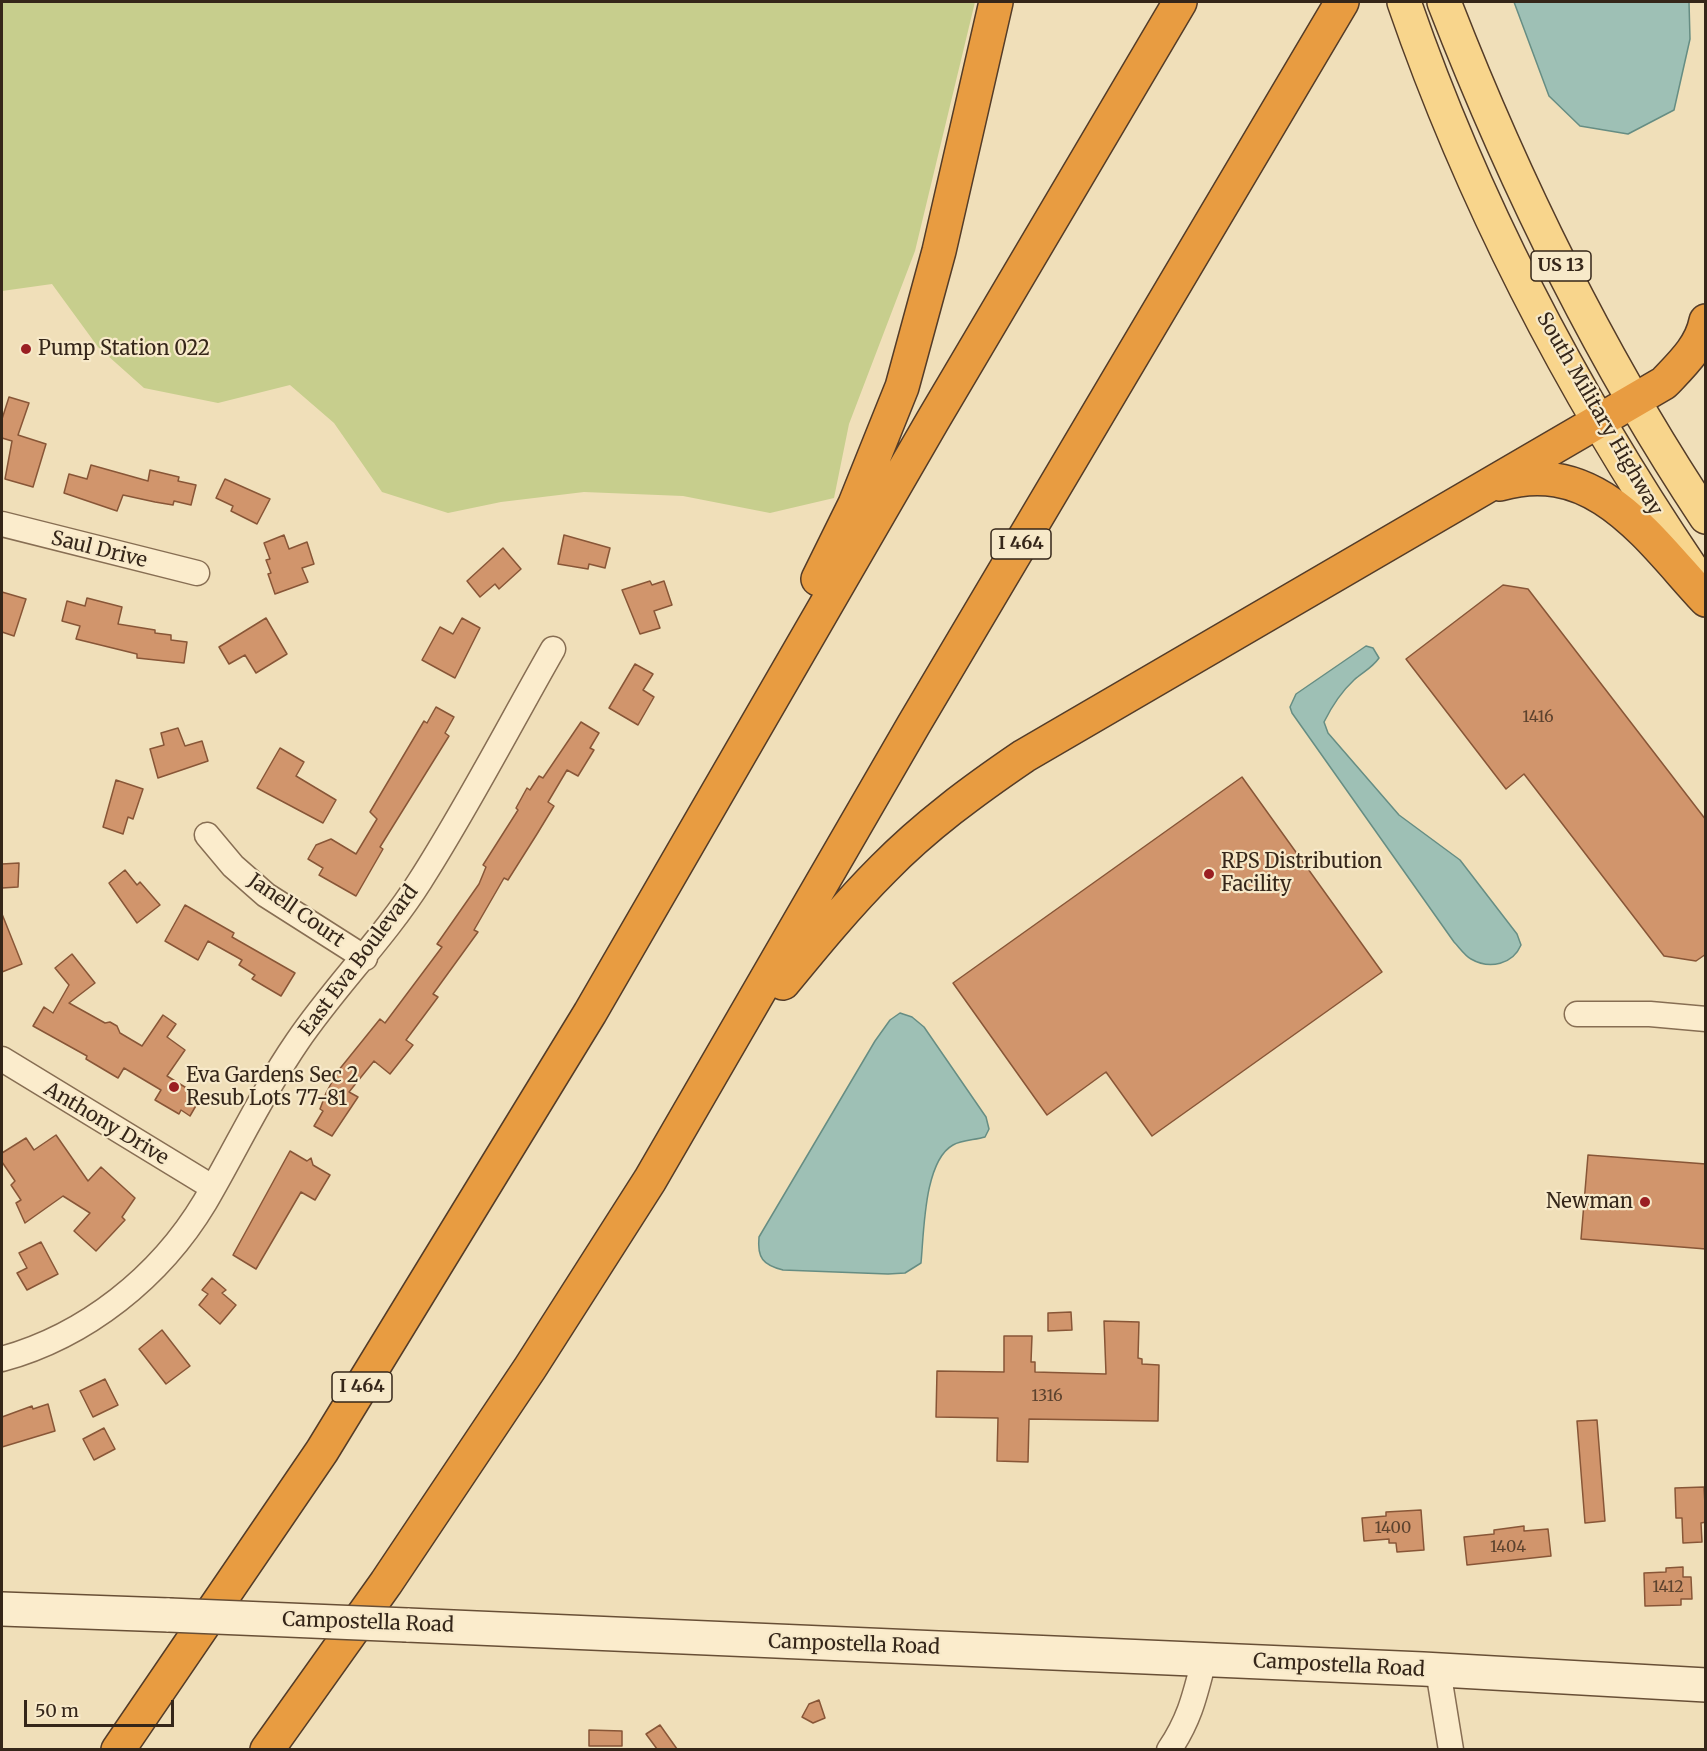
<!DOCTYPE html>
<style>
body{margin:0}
#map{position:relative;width:1707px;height:1751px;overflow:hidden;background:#f0dfb9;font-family:Merriweather,serif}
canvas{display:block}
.frame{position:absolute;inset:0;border:3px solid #352619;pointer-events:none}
.scale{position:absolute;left:24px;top:1700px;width:150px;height:27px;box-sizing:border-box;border:3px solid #352619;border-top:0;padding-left:8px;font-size:18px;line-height:21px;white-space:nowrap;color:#352619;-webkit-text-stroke:4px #f7e9c9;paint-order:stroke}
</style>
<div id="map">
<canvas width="1707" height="1751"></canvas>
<div class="frame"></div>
<div class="scale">50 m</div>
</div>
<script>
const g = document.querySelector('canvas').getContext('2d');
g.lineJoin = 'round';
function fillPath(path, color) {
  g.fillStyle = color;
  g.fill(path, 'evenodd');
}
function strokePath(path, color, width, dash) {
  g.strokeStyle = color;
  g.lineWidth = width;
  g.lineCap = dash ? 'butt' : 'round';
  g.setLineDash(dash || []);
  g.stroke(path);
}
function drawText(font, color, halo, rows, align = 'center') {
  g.font = font + ' Merriweather,serif';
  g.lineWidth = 4.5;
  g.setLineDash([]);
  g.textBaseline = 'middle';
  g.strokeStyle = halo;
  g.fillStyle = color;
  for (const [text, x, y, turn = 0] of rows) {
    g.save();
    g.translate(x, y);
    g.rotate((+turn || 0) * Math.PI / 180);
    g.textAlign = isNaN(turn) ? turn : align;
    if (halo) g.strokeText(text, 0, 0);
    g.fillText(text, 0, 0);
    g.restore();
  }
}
fillPath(new Path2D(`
 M2 2H975L915 251 849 424 834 498 770 513 683 496 584 492 501 502 448 513 382 492 334 423 290 385 218 403 144 388 98 347 52 284 2 291Z`), '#c7ce8d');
const water = new Path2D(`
 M1514 2H1689L1690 39 1674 110 1628 134 1580 126 1549 96Z
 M1366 646 1373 648 1379 658C1372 668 1363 672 1354 680 1341 692 1332 706 1324 722L1328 733 1399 815 1460 860 1517 934 1521 945C1513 964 1490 970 1471 959 1465 956 1459 947 1454 942L1292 713 1290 707 1296 694Z
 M900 1013 912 1017 924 1027 986 1117 989 1129 985 1137C975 1140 962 1140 953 1145 924 1161 924 1232 921 1263L905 1273 888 1274 783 1270C763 1265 757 1258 759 1237L875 1041 890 1020Z`);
fillPath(water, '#9ec0b5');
strokePath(water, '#668d83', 1.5);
const building = new Path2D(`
 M9 397 29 403 18 435 46 444 33 487 5 479 12 441 2 438V419Z
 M91 465 148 481 150 470 179 477 178 481 196 485 191 505 174 501 173 505 155 502 123 495 117 511 64 493 69 474 87 479Z
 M225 479 270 499 257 524 231 511 233 506 216 498Z
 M284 535 289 549 307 542 314 564 302 568 308 582 275 594 268 574 271 573 266 560 270 559 264 543Z
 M564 535 610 548 605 568 589 564 588 569 558 564Z
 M503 548 521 569 499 589 495 584 480 597 467 581Z
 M650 581 652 585 664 581 672 605 654 611 660 628 640 634 622 590Z
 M1503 585 1528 589 1706 820V954L1696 961 1664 956 1524 774 1506 789 1406 659Z
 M2 592 26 599 14 636 2 632Z
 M87 598 122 607 118 624 155 630V633L171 635V640L187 642 184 663 137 658V654L76 639 80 626 62 621 67 601 85 606Z
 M266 618 287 654 256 673 245 655 229 664 219 647Z
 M462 618 480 628 455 678 422 660 440 627 453 634Z
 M635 664 653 674 643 690 654 697 638 725 609 708Z
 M436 707 454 717 445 733 449 736 380 847 383 849 356 896 319 875 323 868 308 859 316 845 331 839 356 854 377 819 370 812 424 721 427 723Z
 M581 722 599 733 590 748 594 750 578 776 567 770 548 802 554 806 537 834 508 880 504 878 474 930 478 932 433 994 438 997 406 1040 413 1045 390 1074 374 1061 349 1092 358 1097 332 1136 314 1126 323 1111 320 1109 326 1093 338 1071 380 1019 385 1023 442 947 437 944 479 884 486 867 483 865 518 810 516 808 527 788 530 790 539 776 543 778Z
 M178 728 185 746 202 741 208 761 158 778 150 749 164 745 161 733Z
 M280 748 304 762 296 776 336 800 323 823 257 788Z
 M1242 777 1382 972 1152 1136 1106 1072 1047 1115 953 983Z
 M116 780 143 789 133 819 128 817 123 834 103 827Z
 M19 863 18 887 2 888V864Z
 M125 870 137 885 140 882 160 905 137 923 109 883Z
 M185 905 234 933 232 937 295 973 281 996 252 979 255 975 239 965 242 960 208 941 198 960 165 941Z
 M2 914 22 964 2 972Z
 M72 954 95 983 69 1003 105 1023 110 1022 117 1026 120 1033 142 1046 163 1015 176 1024 167 1037 185 1050 167 1076 201 1097 190 1116 181 1110 179 1114 155 1100 161 1090 124 1068 118 1078 86 1059 87 1056 33 1026 44 1007 53 1013 69 985 55 968Z
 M56 1135 88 1181 101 1167 135 1198 122 1217 125 1220 96 1251 74 1231 90 1213 63 1196 25 1223 16 1203 21 1200 11 1185 15 1181 2 1162V1153L26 1138 34 1150Z
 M290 1151 307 1161 311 1158 313 1165 330 1175 315 1200 301 1192 256 1269 233 1255Z
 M1588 1155 1706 1164V1249L1581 1239Z
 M41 1242 58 1274 27 1290 17 1273 27 1268 19 1253Z
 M212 1278 226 1290 222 1293 236 1305 220 1324 199 1305 208 1294 202 1290Z
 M1071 1312 1072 1330 1048 1331V1313Z
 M1104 1321 1139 1322 1138 1358 1142 1359V1364L1159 1365 1158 1421 1029 1419 1028 1462 997 1461 998 1418 936 1417 937 1371 1004 1372V1336H1032L1031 1362H1035V1372L1106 1374Z
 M162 1330 190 1366 166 1384 139 1349Z
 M105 1379 118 1405 93 1417 80 1391Z
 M48 1404 55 1431 2 1447V1417L32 1406 33 1409Z
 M1597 1420 1605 1521 1585 1523 1577 1421Z
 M104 1428 115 1449 94 1460 83 1439Z
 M1704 1487 1706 1522 1701 1523 1702 1542 1683 1543 1682 1518H1676L1675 1488Z
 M1421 1510 1424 1550 1397 1552 1396 1543H1389V1539L1364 1541 1362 1518 1386 1516V1512Z
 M1524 1526V1531L1548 1529 1551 1556 1467 1565 1464 1537 1494 1534V1530Z
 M1683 1567V1577H1691L1692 1599H1681V1605L1645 1606 1644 1573 1666 1572V1568Z
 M819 1700 825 1718 813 1723 802 1717 809 1704Z
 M660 1725 677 1749H657L646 1734Z
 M589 1730 622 1731V1746H589Z`);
fillPath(building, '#d1956c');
strokePath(building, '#885637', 1.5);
const minor = new Path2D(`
 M2 524 197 573
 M207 835 233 866 266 895 365 958
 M1577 1014H1650L1706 1019
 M2 1059 212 1187
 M2 1359C86 1336 160 1277 205 1202 236 1149 262 1093 297 1042 335 986 384 938 420 881 468 806 509 726 553 649
 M1438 1670 1451 1750
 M1169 1750C1190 1719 1195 1695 1204 1660`);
const secondary = new Path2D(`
 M2 1609 169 1615
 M407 1625 1423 1669 1706 1685`);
const primary = new Path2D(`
 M1404 2C1473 202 1574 395 1693 571
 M1444 2C1514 182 1599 356 1706 517`);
const motorway = new Path2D(`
 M1500 484C1596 456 1649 539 1706 600
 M818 579 855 504 902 387 939 251 996 2
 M783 983C815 944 847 905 883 869 925 826 974 790 1024 756L1664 383C1681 365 1701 347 1706 321
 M118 1750 322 1451 590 1013 933 420 1180 2
 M267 1750 386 1583 530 1368 650 1180 914 724 1342 2`);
strokePath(minor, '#876e53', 27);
strokePath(secondary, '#684f36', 36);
strokePath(primary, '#543c28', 36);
strokePath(motorway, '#543c28', 36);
strokePath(minor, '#fbeccc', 24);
strokePath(secondary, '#fbeccc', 33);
strokePath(primary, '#f8d58c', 33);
strokePath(motorway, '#e89c41', 33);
const secondaryBridge = new Path2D(`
 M169 1615 407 1625`);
strokePath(secondaryBridge, '#684f36', 36, []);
strokePath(secondaryBridge, '#fbeccc', 33);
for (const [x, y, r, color] of [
 [26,349,6,"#9a1f22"],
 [1209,874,6,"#9a1f22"],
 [174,1087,6,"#9a1f22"],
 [1645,1202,6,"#9a1f22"]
]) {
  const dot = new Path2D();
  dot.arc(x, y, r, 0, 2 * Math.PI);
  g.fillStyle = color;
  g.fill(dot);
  strokePath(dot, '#f7e9c9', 2);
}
drawText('16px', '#5c422e', null, [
 ["1416",1538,717],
 ["1316",1047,1396],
 ["1400",1393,1528],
 ["1404",1508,1547],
 ["1412",1668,1587]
]);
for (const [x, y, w] of [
 [1561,266,60],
 [1021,544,60],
 [362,1387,60]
]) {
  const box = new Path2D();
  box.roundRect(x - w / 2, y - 15, w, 30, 4.5);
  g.fillStyle = '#f7e9c9';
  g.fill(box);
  strokePath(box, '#352619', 1.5);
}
drawText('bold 18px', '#352619', null, [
 ["US 13",1561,266],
 ["I 464",1021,544],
 ["I 464",362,1387]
]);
drawText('20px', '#352619', '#f7e9c9', [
 ["Pump Station 022",38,349],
 ["RPS Distribution",1221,862],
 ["Facility",1221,885],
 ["Eva Gardens Sec 2",186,1076],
 ["Resub Lots 77-81",186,1099],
 ["Newman",1633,1202,"right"]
], 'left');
drawText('20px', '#352619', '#f7e9c9', [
 ["South Military Highway",1599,414,60],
 ["Saul Drive",99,550,14],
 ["Janell Court",296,911,35],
 ["East Eva Boulevard",359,961,-53],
 ["Anthony Drive",106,1124,31],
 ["Campostella Road",368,1623,2],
 ["Campostella Road",854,1645,2],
 ["Campostella Road",1339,1666,3]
]);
</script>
